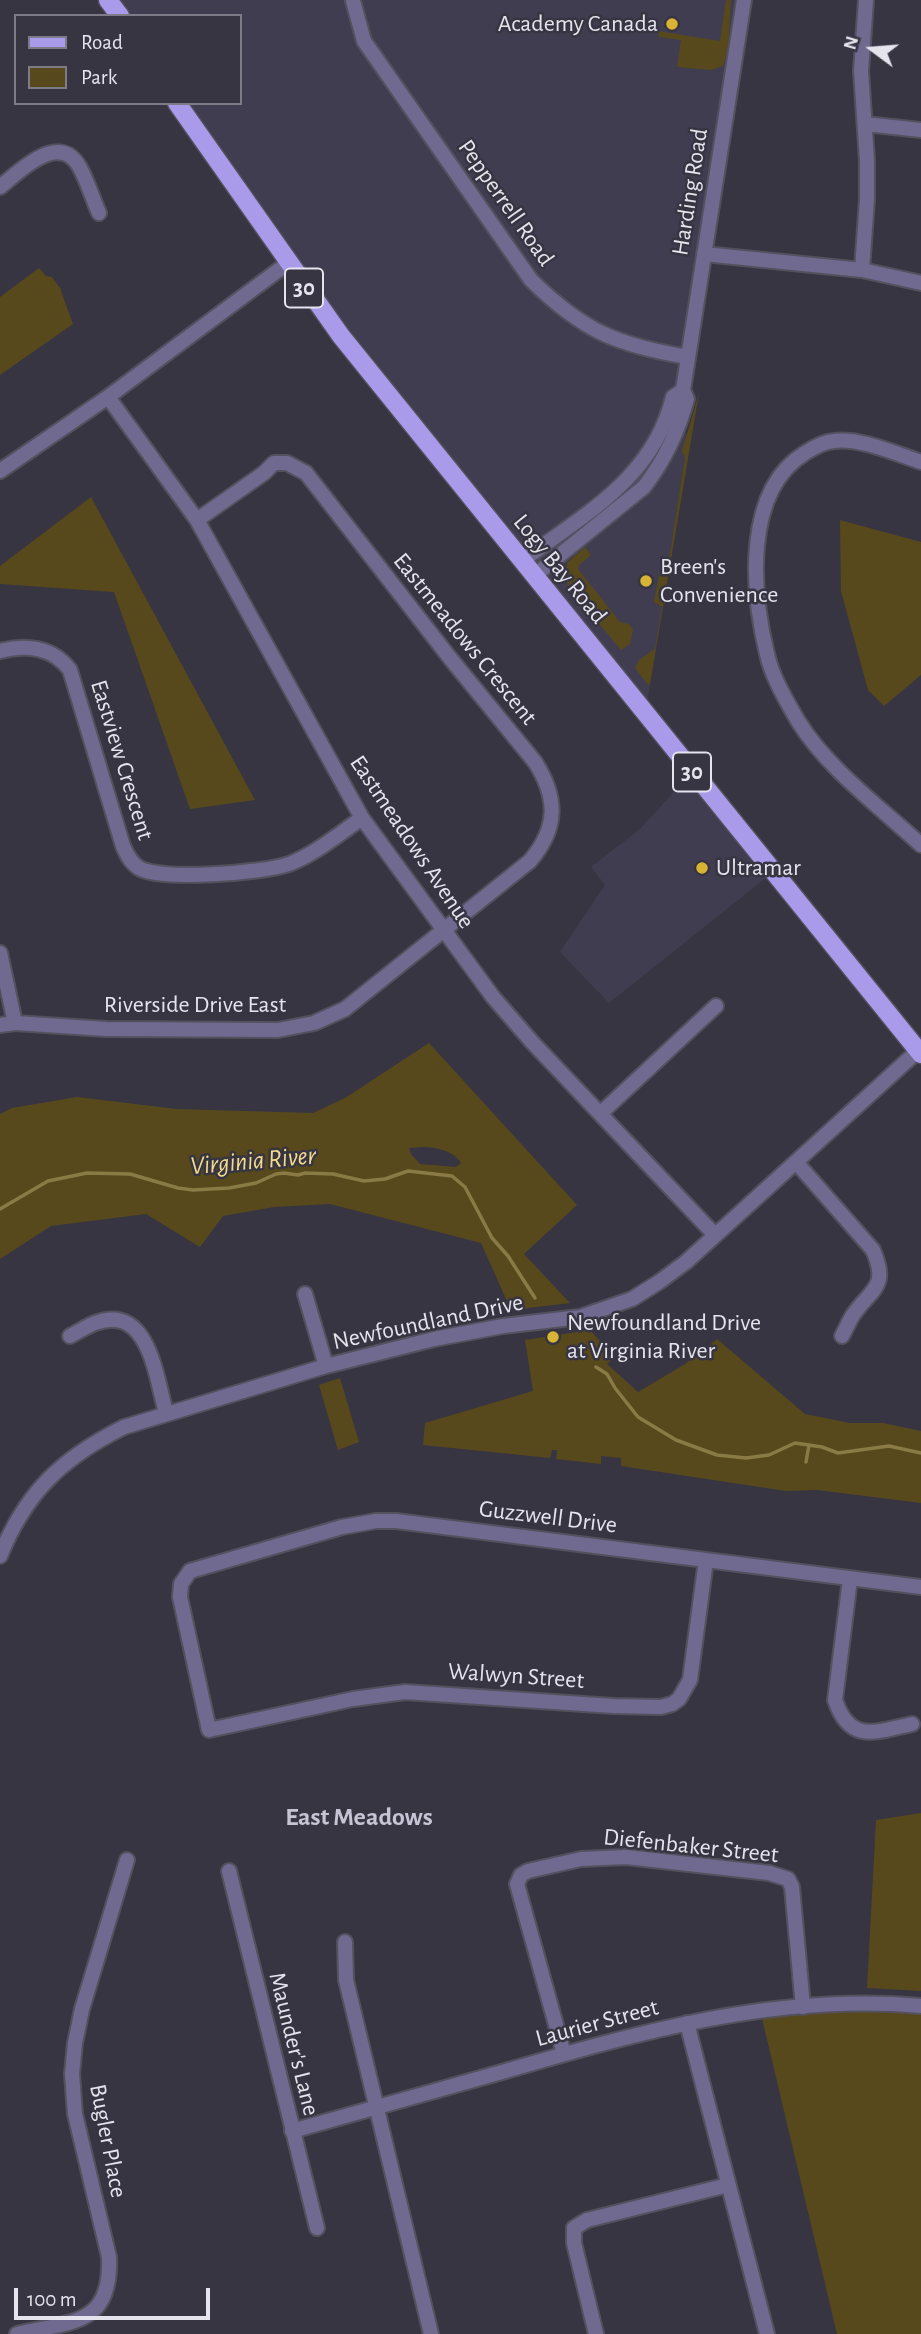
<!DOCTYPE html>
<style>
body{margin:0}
#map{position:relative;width:921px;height:2334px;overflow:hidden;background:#373542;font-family:"Alegreya Sans",sans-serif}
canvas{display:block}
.legend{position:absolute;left:14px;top:14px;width:228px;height:91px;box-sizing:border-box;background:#373542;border:2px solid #7d7b86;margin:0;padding:9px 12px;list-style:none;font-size:21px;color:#e5e4ed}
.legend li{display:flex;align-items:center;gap:14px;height:35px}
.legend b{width:35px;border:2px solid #7d7b86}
.north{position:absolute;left:837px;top:14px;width:70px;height:70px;-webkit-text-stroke:5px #373542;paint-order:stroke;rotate:286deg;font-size:19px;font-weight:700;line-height:28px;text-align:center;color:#e5e4ed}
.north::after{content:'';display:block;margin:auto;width:24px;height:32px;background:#e5e4ed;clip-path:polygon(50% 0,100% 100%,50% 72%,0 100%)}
.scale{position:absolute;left:14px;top:2288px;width:196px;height:32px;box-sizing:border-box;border:4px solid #e5e4ed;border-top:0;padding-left:9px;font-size:21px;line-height:24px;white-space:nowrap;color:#e5e4ed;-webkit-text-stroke:5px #373542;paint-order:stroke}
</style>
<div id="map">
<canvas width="921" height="2334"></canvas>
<ul class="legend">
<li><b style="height:9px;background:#a99bea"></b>Road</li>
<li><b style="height:19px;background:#57491c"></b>Park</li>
</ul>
<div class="north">N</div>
<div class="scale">100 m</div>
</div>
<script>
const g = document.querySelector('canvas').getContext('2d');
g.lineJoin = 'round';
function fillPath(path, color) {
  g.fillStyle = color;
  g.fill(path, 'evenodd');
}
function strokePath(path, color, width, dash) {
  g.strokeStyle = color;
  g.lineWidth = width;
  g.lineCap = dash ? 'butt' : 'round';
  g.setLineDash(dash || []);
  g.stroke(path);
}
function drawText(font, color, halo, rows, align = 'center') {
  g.font = font + ' "Alegreya Sans",sans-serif';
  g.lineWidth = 5;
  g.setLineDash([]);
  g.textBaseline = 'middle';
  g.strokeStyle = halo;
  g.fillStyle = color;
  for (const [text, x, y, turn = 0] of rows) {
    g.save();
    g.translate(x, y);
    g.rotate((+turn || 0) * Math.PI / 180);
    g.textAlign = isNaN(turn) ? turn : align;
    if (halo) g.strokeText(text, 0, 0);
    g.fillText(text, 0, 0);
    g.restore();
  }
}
fillPath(new Path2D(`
 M108 0H737L708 174H715L683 390 671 427 692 435 645 713 471 499 177 103H240V16H120Z
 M692 772 772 873 609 1003 560 952 605 885 591 867 640 829Z`), '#403d50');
fillPath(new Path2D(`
 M726 0H731C729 21 731 47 723 66L711 70 677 67 681 40 659 37 658 31 720 41Z
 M39 268 46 276 52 277 60 288 73 324 0 375V297Z
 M699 393 650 684 648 685 635 668 639 660 655 649 662 607 654 602 662 560H669L685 457 682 451Z
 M91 497 255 800 190 809 114 592 0 584V566Z
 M840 520 921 542V675L884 706 868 690 841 591Z
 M585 547 591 555 579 565 578 569 620 622 629 624 633 630 630 644 621 650 568 586 565 572 568 562Z
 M429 1043 577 1205 524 1254 570 1303 511 1310 481 1243 330 1204 274 1207 223 1216 200 1247 146 1214 51 1226 0 1259V1114L12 1108 77 1097 177 1109 313 1113 345 1098ZM423 1147C436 1147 454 1151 461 1163L456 1167 420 1164 411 1154 409 1148Z
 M590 1330 614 1357 607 1364 638 1392 685 1364 717 1339 805 1414 850 1423H883L921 1431V1503L817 1490 786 1491 621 1466V1458L601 1456V1464L556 1459 557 1450H552L550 1458 423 1445 425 1423 533 1391 525 1340Z
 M340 1378 359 1442 338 1450 319 1385Z
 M921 1813V1991L867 1988 876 1820Z
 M921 2006V2334H837L760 2010Z`), '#57491c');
strokePath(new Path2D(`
 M0 1209 48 1181 87 1173 130 1174 178 1188 193 1190 229 1188 256 1183 276 1174 284 1173 298 1175 305 1173 333 1174 364 1181 385 1179 408 1171 452 1176 465 1187 492 1238 508 1256 535 1298
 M596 1367 607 1374 615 1388 638 1417 676 1440 717 1455 746 1458 769 1455 795 1443 822 1447 838 1453 889 1446 921 1453
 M806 1462 809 1445`), '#897a46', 3.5);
const minor = new Path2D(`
 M353 1 364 41 531 280C583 331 616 345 688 357
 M865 124 921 130
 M0 187C19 172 58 131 79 166 87 180 92 197 99 213
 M704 254 862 270 921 283
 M862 270 867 199V161L861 71 866 0
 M108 397 197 520 362 818 493 997 532 1042 715 1235
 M921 462C897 454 859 437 834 441 823 442 814 447 805 453 743 491 752 593 767 654 772 677 786 700 798 721 827 768 880 807 921 845
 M0 471 108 397 288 263
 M522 561C584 514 653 479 673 397L683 390
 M534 576 644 487C665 460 678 432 687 399L683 390 744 0
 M0 651C26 644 53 647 70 670L123 846C127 855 131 863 139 868 160 881 264 873 289 864 315 854 339 834 362 818
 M0 953 15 1023
 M0 1025 15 1023 106 1029 278 1030 314 1023 345 1009 530 861C558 828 558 798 535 762L450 658 306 473 287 463H274L264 473 197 520
 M601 1113 716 1006
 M796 1162 873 1250C889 1287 872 1288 853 1315 849 1321 846 1329 842 1336
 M305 1294 326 1366
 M70 1336C78 1332 87 1326 95 1323 149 1303 156 1377 166 1413
 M0 1556C26 1492 62 1458 124 1427L326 1366 434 1339 503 1326 580 1317 632 1299 659 1282 686 1262 921 1048
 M706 1560 690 1680 679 1699 672 1704 661 1707 613 1706 405 1692 353 1699 209 1730 180 1597 181 1584 190 1571 342 1527 376 1521H396L921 1587
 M850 1579 835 1700C850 1744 875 1732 912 1724
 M229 1871 317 2228
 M345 1942 346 1980 431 2334
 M687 2023 767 2334
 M564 2054 517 1884 521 1875 528 1871 581 1859 626 1857 769 1873 788 1879 792 1887 803 2007
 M292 2131C362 2111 432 2092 502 2072 640 2032 776 1993 921 2006
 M17 2334C72 2321 112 2326 109 2257L75 2114 72 2074 75 2043 82 2009 127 1860
 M596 2334 574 2243V2228L587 2220 728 2185`);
const major = new Path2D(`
 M108 0 120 16
 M177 103 341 336 921 1054`);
strokePath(minor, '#53515d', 18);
strokePath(major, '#53515d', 21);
strokePath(minor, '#706a91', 14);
strokePath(major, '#a99bea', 18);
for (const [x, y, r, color] of [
 [672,24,7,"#d7b434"],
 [646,581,7,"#d7b434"],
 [702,868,7,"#d7b434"],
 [553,1337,7,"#d7b434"]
]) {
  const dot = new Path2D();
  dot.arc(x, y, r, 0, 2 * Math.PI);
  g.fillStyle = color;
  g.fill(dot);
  strokePath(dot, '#373542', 2.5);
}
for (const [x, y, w] of [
 [304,288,38],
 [692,772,38]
]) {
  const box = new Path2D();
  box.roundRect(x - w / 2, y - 19.5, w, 39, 5);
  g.fillStyle = '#373542';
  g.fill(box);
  strokePath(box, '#e5e4ed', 2);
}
drawText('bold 23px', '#e5e4ed', null, [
 ["30",304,288],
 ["30",692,772]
]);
drawText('24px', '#e5e4ed', '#373542', [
 ["Academy Canada",658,24,"right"],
 ["Breen's",660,567],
 ["Convenience",660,595],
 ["Ultramar",716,868],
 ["Newfoundland Drive",567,1323],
 ["at Virginia River",567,1351]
], 'left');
drawText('24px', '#e5e4ed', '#373542', [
 ["Harding Road",690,192,-81],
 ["Pepperrell Road",506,203,55],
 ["Logy Bay Road",560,569,51],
 ["Eastmeadows Crescent",465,639,51],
 ["Eastview Crescent",122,760,73],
 ["Eastmeadows Avenue",412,842,56],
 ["Riverside Drive East",195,1005],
 ["Newfoundland Drive",428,1322,-12],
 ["Guzzwell Drive",548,1517,7],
 ["Walwyn Street",516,1676,4],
 ["Diefenbaker Street",691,1846,6],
 ["Laurier Street",597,2023,-15],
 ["Maunder's Lane",294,2044,76],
 ["Bugler Place",108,2141,79]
]);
drawText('italic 26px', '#f3db8b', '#373542', [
 ["Virginia River",253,1161,-5]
]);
drawText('bold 26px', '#c6c4d4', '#373542', [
 ["East Meadows",359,1817]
]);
</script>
